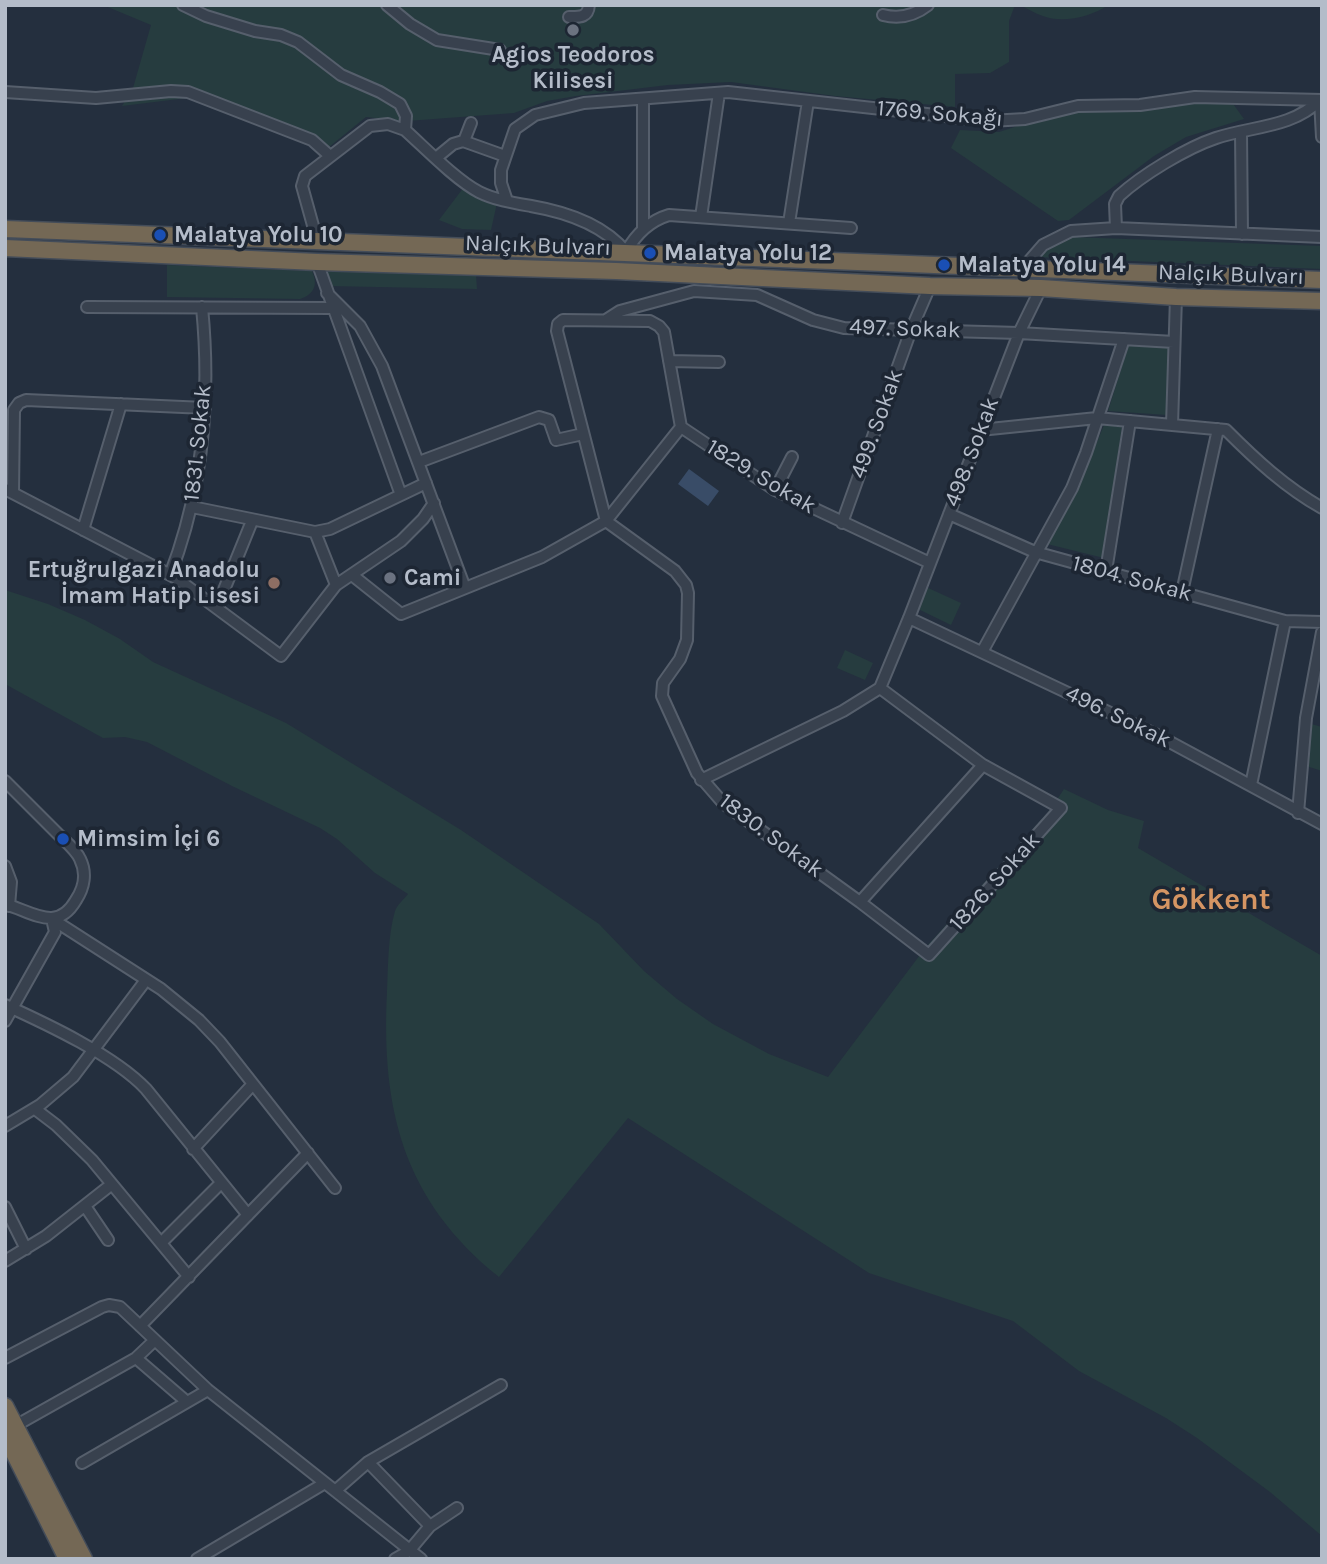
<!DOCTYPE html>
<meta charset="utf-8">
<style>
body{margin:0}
#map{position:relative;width:1327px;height:1564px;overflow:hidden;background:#242f3e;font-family:Karla,sans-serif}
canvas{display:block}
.frame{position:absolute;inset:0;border:7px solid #b4bcc9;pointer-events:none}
</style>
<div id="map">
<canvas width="1327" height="1564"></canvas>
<div class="frame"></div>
</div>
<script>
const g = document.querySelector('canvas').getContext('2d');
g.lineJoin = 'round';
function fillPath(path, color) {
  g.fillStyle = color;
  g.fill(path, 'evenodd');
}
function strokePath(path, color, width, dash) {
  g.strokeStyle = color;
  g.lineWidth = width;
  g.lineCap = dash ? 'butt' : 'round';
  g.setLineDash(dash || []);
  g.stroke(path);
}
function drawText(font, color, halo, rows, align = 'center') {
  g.font = font + ' Karla,sans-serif';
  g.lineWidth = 7;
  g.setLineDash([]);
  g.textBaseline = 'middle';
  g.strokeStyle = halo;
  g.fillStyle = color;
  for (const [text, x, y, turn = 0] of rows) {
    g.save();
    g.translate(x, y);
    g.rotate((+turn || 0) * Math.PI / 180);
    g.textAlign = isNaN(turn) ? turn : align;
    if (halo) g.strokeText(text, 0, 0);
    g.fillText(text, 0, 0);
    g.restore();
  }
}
fillPath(new Path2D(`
 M103 5H1015L1009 21V62L990 73 955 74V107L835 96 731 82 668 85 576 96 547 101 514 113 407 121 366 117 329 147 316 148 310 142 199 100 187 98 122 106 133 88 151 25Z
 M1020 5H1108C1093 16 1065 23 1046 17 1038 15 1028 9 1020 5Z
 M1231 101 1244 119 1186 137 1154 156 1069 220 1058 221 951 148 960 130 999 132 1067 110Z
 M464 187 497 203 491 230 462 229 439 220Z
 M1071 237 1322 246V269L1036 257 1041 252Z
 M167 265 312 271C318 284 315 294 300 299L167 297Z
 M323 269 476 275 477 289 328 286Z
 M1130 341 1171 346 1167 415 1108 411Z
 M1104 425 1122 426 1104 558 1047 544 1078 488Z
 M926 587 961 603 951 625 916 608Z
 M5 590 48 604 85 620 120 639 153 662 286 723 461 830 599 924 644 971 677 999 713 1024 769 1054 828 1077 926 947 1050 810 1064 789 1108 810 1144 821 1138 848 1322 956V1536L1270 1492 1197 1438 1166 1418 1079 1371 1013 1321 869 1273 628 1118 499 1277C403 1200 381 1109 387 991 388 966 388 935 395 911 397 905 404 899 408 894L375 873 337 839 320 828 232 786 147 742 125 737 103 738 5 684Z
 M845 650 873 663 865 680 837 668Z
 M1301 721 1322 727V771L1297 763Z`), '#263c3f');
fillPath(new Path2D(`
 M689 469 719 491 708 506 678 484Z`), '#394c67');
const minor = new Path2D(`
 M183 5 206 16 255 31 281 35 298 42 341 75 380 92 400 104 406 116 405 130C425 148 456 180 479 192 495 200 514 203 531 206 566 212 603 224 626 252 636 234 649 221 669 215L851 228
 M387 5 410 24 437 40 500 50
 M883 15C899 19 914 16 928 5
 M569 17C579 17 588 18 589 5
 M5 92 96 98 171 91 188 92 312 140 330 156
 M643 99V229
 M1320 100 1322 137
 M1241 132 1242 234
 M464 141 471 123
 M436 158 453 144 463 141 505 156
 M507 201 501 183V170L515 129 535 115 584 103 728 92 990 121 1025 119 1078 106 1140 105 1195 97 1322 100
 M701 217 719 93
 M789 223 808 101
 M1116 228 1115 204 1119 196C1142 175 1186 148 1216 138 1252 126 1292 128 1320 100
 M317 240 302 186 305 176 370 126 388 124 405 130
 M317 262 401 495
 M1023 268 1043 245 1071 231 1116 228 1322 237
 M327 293 360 326 382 366 465 588
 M87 307 332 308
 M606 320 620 311 694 291 757 295 813 320 844 328 1019 333 1174 342
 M669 361 719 362
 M1172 425 1176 297
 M980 430 1097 418 1226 430C1256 460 1285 487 1322 508
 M419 462 539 417 549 420 556 440 583 434
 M5 489 176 578 281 656 336 585 401 541 423 519 434 503
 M775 490 792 457
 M13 493 14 410 19 403 26 400 205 408
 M192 507 315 532 330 529 426 483
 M949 514 1035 552 1285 621 1322 622
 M842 523 911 330 930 286
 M83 530 121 404
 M315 532 336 585
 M1106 571 1130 421
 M170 575C203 489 211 399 202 307
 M352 575 401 614 542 557 606 521 681 427
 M1182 592 1218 429
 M217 607 252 521
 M909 618 1155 734 1322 824
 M982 652 1072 488 1086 453 1124 339
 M880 688 983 765
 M983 765 1061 808 929 955 860 902Z
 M701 780 843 711 880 688 909 618 1019 333 1041 288
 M5 781C23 799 41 817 59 835 66 842 76 850 80 859 87 873 84 888 76 900 57 933 33 912 5 904
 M1251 785 1285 621
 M1298 813 1306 718 1322 632
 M5 866 11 882 9 906
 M860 902 723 803 697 773 662 696 663 683 680 659 687 640 688 593 686 585 675 571 606 521 557 331 558 324 563 320 650 321 659 326 664 332 681 427 775 490 930 563
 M52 919 161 989 199 1020 220 1042 335 1188
 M5 1005C47 1024 115 1056 146 1089L248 1215
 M5 1021 55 932 52 919
 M35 1109 56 1125 92 1160 189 1277
 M5 1126 40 1105 73 1077 146 980
 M193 1149 253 1084
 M85 1206 108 1240
 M5 1207 26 1249
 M161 1243 221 1183
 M5 1261 46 1236 112 1184
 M140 1326 308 1153
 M5 1358 102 1307 109 1305 120 1307 208 1390 421 1559
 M136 1358 187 1402
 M15 1426 136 1358 155 1340
 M368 1462 430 1526
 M82 1463 208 1390
 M335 1491 368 1462 501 1385
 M197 1559 325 1483
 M395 1559 409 1551 430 1526 457 1508`);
const highway = new Path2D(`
 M5 229 1322 280
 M5 248 317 262 616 271 930 286 1041 288 1176 297 1322 301
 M5 1406 84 1559
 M5 1435 67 1559`);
strokePath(minor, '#565f6c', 14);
strokePath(highway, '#434c59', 19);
strokePath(minor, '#38414e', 10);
strokePath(highway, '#746855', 16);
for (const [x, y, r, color] of [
 [573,30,7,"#6b7280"],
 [160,235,7,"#1a4fb4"],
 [650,253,7,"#1a4fb4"],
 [944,265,7,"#1a4fb4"],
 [390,578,7,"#6b7280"],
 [274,583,7,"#8d6e63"],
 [63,839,7,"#1a4fb4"]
]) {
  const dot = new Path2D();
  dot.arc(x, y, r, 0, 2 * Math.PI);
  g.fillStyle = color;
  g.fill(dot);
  strokePath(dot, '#1d2633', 2.5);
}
drawText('bold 23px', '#b4bcc9', '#1d2633', [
 ["Agios Teodoros",573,55,"center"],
 ["Kilisesi",573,81,"center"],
 ["Malatya Yolu 10",174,235],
 ["Malatya Yolu 12",664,253],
 ["Malatya Yolu 14",958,265],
 ["Ertuğrulgazi Anadolu",260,570,"right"],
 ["İmam Hatip Lisesi",260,596,"right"],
 ["Cami",404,578],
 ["Mimsim İçi 6",77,839]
], 'left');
drawText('23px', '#b4bcc9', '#1d2633', [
 ["1769. Sokağı",940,114,5],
 ["Nalçık Bulvarı",538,246,2],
 ["Nalçık Bulvarı",1231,275,2],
 ["497. Sokak",905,329,2],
 ["499. Sokak",877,424,-70],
 ["1831. Sokak",198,443,-84],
 ["498. Sokak",972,452,-69],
 ["1829. Sokak",761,477,31],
 ["1804. Sokak",1132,579,15],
 ["496. Sokak",1118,717,26],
 ["1830. Sokak",771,836,37],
 ["1826. Sokak",995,882,-48]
]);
drawText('bold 30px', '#d59563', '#1d2633', [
 ["Gökkent",1211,900]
]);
</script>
